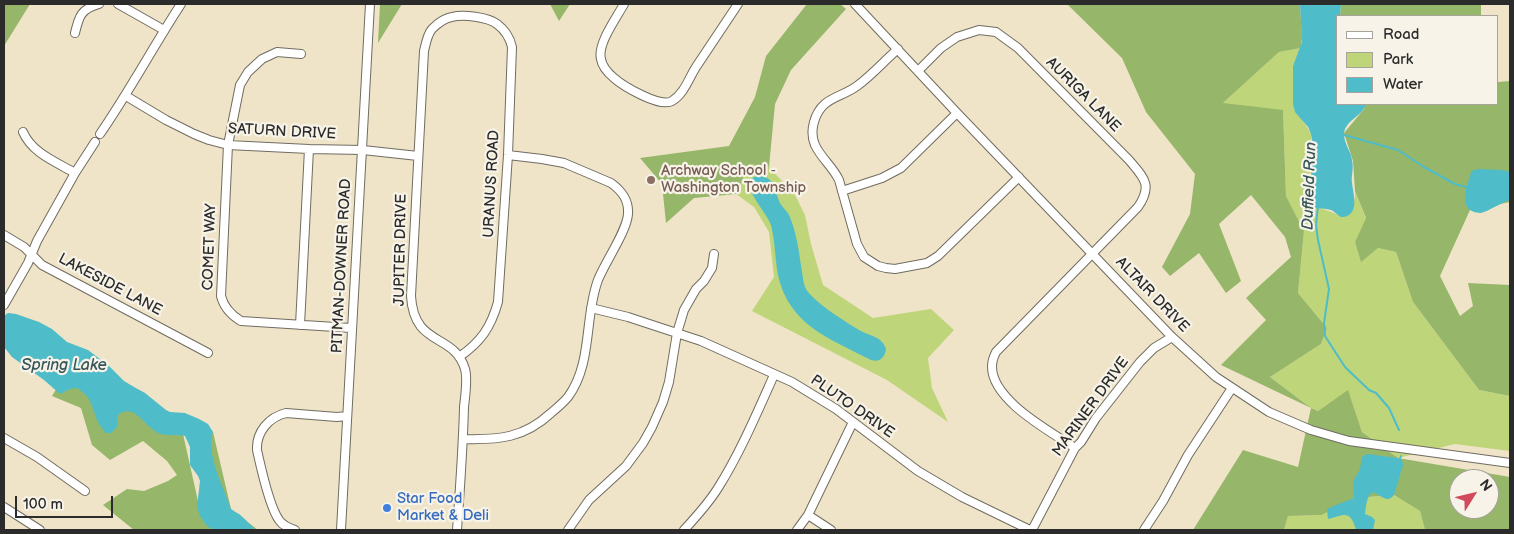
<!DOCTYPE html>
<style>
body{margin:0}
#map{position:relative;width:1514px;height:534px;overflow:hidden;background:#efe4c7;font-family:"Balsamiq Sans",sans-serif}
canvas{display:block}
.frame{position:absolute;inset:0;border:5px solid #2b2b2b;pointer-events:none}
.legend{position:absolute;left:1336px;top:15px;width:162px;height:90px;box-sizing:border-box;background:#f7f3e8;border:1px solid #a5a39c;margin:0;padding:6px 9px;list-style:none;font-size:15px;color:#2b2b2b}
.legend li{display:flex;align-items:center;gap:10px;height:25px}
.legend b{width:25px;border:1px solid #a5a39c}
.north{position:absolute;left:1449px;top:469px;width:50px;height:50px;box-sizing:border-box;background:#f7f3e8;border:1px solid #a5a39c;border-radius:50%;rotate:54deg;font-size:14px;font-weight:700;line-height:20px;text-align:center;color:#2b2b2b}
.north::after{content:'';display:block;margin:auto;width:18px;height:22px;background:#d1495b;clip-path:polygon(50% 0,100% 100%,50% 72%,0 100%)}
.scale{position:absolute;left:15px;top:496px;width:98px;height:22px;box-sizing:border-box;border:2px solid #2b2b2b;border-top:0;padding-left:6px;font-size:15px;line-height:18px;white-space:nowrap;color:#2b2b2b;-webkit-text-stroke:4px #f7f3e8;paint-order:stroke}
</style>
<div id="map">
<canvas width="1514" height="534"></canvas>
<div class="frame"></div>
<ul class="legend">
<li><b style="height:6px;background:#fff"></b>Road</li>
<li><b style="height:14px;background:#bed57a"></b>Park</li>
<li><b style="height:14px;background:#4fbcc9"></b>Water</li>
</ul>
<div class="north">N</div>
<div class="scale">100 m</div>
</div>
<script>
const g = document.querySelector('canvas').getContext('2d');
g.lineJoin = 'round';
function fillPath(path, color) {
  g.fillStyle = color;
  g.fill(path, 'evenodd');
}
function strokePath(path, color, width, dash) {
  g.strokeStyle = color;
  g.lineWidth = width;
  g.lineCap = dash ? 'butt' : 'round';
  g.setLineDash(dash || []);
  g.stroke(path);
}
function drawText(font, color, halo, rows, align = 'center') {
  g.font = font + ' "Balsamiq Sans",sans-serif';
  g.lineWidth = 4.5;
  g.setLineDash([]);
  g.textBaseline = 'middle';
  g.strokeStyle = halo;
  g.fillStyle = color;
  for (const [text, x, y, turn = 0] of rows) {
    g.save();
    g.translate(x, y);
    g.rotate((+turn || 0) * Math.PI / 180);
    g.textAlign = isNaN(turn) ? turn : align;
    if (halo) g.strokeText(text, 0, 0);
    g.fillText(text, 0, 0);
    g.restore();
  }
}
fillPath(new Path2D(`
 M1301 48 1293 66V104L1311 134 1310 204 1344 217 1355 198V191L1366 219 1355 242 1361 261 1378 248 1396 252 1413 302 1479 390 1510 396V451L1455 444 1398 458 1362 432 1348 391 1318 411 1311 408 1270 377 1321 344 1327 328 1298 293 1304 231 1286 196 1283 111 1222 104 1279 52Z
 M749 164 769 167 795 195 805 215 811 244 823 285 873 318 931 309 954 330 928 358 932 388 948 422 887 380 752 311 774 277 769 232 754 207 736 194Z
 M1394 495 1420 511 1425 530H1284L1288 516 1322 515 1354 498Z`), '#bed57a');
fillPath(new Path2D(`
 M4 4H30L4 46Z
 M380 4H402L378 43Z
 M550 4H570L559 21Z
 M807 4H840L846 9 791 70 775 104 769 167 749 164 736 194 694 198 666 223 662 184 640 158 729 146 755 97 766 56Z
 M1067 4H1300L1302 38 1301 48 1279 52 1223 103 1283 110 1286 196 1304 231 1298 293 1327 328 1321 344 1270 377 1311 408 1318 411 1348 390 1362 432 1398 458 1510 477V530H1425L1420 511 1394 495 1354 498 1322 515 1288 516 1284 530H1193L1243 450 1298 467 1311 408 1221 365 1266 320 1246 298 1291 257 1285 237 1251 195 1219 224 1241 281 1226 293 1199 253 1170 276 1162 267 1190 214 1195 174 1146 112 1122 58ZM1459 479H1489V509H1459Z
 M1341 4H1481V16H1340Z
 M1510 81V202L1470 210 1440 276 1460 316 1473 306 1468 283 1510 285 1509 348H1510V396L1479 390 1413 302 1396 252 1378 248 1361 262 1355 242 1366 218 1355 191 1353 161 1344 133 1364 109 1365 104H1498V82Z
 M60 383 83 385 104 427 126 407 183 434 202 519 223 530H134L103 505 127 489 144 491 168 481 177 475 167 461 143 441 110 460 92 445 81 408 52 396Z
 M192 417 213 432 231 509 258 530H249L218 505Z`), '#96b66a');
fillPath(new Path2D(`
 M1300 4H1341L1340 16H1338V104H1366C1362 117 1345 120 1344 134 1344 144 1351 151 1352 160 1354 168 1351 176 1352 183 1353 193 1360 214 1344 217 1339 218 1336 212 1331 210 1325 208 1318 209 1312 207L1309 202 1313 148 1311 134 1308 127 1295 112 1293 104V66L1302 42Z
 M1479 169 1502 170 1510 172V200C1500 203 1491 210 1481 213 1477 213 1473 212 1470 210 1459 200 1469 183 1471 172L1474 170Z
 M758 175C777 179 774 189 780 203 783 208 787 211 789 215 797 233 799 253 802 272 803 277 803 282 805 287 810 300 846 322 859 330 869 336 882 336 886 349 885 357 880 363 871 360 831 339 789 326 778 275 775 258 775 241 771 225 766 212 747 193 749 180Z
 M8 313 16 314 39 322 52 329 67 342 88 350 108 365 124 381 134 387 145 393 166 410 170 412 185 413 199 419 208 424 213 432C205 453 224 488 231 509 233 511 236 512 239 514 241 515 254 528 255 530H213L206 525 200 516 197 507 200 481 198 476 190 465V447L185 436C177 434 168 436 161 434 146 430 135 401 118 415L117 427 111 433H106C94 420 96 413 89 399 86 394 81 391 77 388L70 389 60 394 44 380 12 357 4 347V316Z
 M1367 454 1398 458 1402 460 1403 465 1394 495C1387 504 1381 495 1373 492 1366 496 1366 507 1365 514L1372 517 1375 520 1373 530H1356C1350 509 1345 515 1328 519L1327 510 1329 508 1354 498 1353 482 1360 469 1362 457Z`), '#4fbcc9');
strokePath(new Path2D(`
 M1344 135 1398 150 1424 167 1455 184 1470 188
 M1318 206 1316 225 1318 240 1329 289 1324 323 1325 336 1345 367 1369 390 1376 393 1389 408 1399 430
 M1399 461 1401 456`), '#4fbcc9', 2);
const minor = new Path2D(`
 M118 4 164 30
 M624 4C617 17 597 44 601 59 602 66 608 73 614 78 623 86 660 108 672 101 684 94 689 78 696 67 710 46 724 25 738 4
 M855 4 957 113 1172 337 1216 377 1269 412 1311 430 1349 441 1510 463
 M75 33C79 16 81 9 99 4
 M898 49C884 61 872 75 857 86 839 99 821 97 814 122 812 129 812 138 815 145 821 158 833 167 839 180L857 244 864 257 878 266 886 268 895 269 927 263 938 256 1019 177
 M301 54 277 52 262 59 248 72 240 85 228 145 221 296C224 308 231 315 241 321L351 328
 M918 71 941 48 957 37 979 30 996 32 1018 48 1129 160C1144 178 1153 185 1138 207L996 352C994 356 992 361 992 366 991 400 1050 431 1075 448
 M126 96 166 120 194 134 209 140 228 145 309 149 363 150 418 156
 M23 132C32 153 56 162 75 173
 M100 134C129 92 153 47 181 4
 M842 191 882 178 901 168 957 113
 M4 235 24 247 42 265 208 353
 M4 305 28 263 37 241 75 173 95 142
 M591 308 628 317 701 341 792 382 836 409 918 471 962 497 1030 530
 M300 325 309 149
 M4 438 37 457 85 491
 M463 439C499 440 524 438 551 413 557 408 563 403 568 397 593 363 584 317 598 280 605 262 627 231 628 214 629 200 622 191 611 183L564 163 542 159 508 155
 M4 507 40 530
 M808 515 831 530
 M295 530C289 528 283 526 279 520 269 506 261 468 257 450 256 432 269 417 286 413L337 417 347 416
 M341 530 370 4
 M457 530C460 489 463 448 464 407 465 397 468 379 465 369 454 332 414 348 411 296L424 51C426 43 427 35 432 29 437 24 445 18 452 17 463 14 488 17 497 24 505 30 510 38 512 47L508 155 498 302C491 327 481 342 459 357
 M568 530 589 500 626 466 643 443 652 427 663 402 669 382 677 333 684 310 696 289 704 281 712 268 714 254
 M684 530C696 517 708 504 718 488 740 453 757 413 774 375
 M797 530 808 515 853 422
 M1032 530 1075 448 1081 442 1096 418 1140 362 1154 348 1172 337
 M1144 530 1163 501 1188 455 1232 388`);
strokePath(minor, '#706c62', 10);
strokePath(minor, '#fff', 8);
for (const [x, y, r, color] of [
 [651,180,5,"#8d6e63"],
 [387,508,5,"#3f7fe0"]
]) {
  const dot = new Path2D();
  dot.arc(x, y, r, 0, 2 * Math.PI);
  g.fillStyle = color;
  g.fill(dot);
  strokePath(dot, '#f7f3e8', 2);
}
drawText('15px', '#2b2b2b', '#f7f3e8', [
 ["AURIGA LANE",1083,95,45],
 ["SATURN DRIVE",282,132,3],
 ["URANUS ROAD",492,184,-87],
 ["COMET WAY",210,247,-88],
 ["JUPITER DRIVE",401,250,-89],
 ["PITMAN-DOWNER ROAD",342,266,-87],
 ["LAKESIDE LANE",110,285,28],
 ["ALTAIR DRIVE",1152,295,46],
 ["PLUTO DRIVE",852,407,35],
 ["MARINER DRIVE",1091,407,-54]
]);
drawText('15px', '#785e54', '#f7f3e8', [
 ["Archway School -",661,171],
 ["Washington Township",661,188]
], 'left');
drawText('15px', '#366cbe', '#f7f3e8', [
 ["Star Food",397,499],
 ["Market & Deli",397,516]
], 'left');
drawText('italic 16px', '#36565a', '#f7f3e8', [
 ["Duffield Run",1310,186,-88],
 ["Spring Lake",64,366]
]);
</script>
